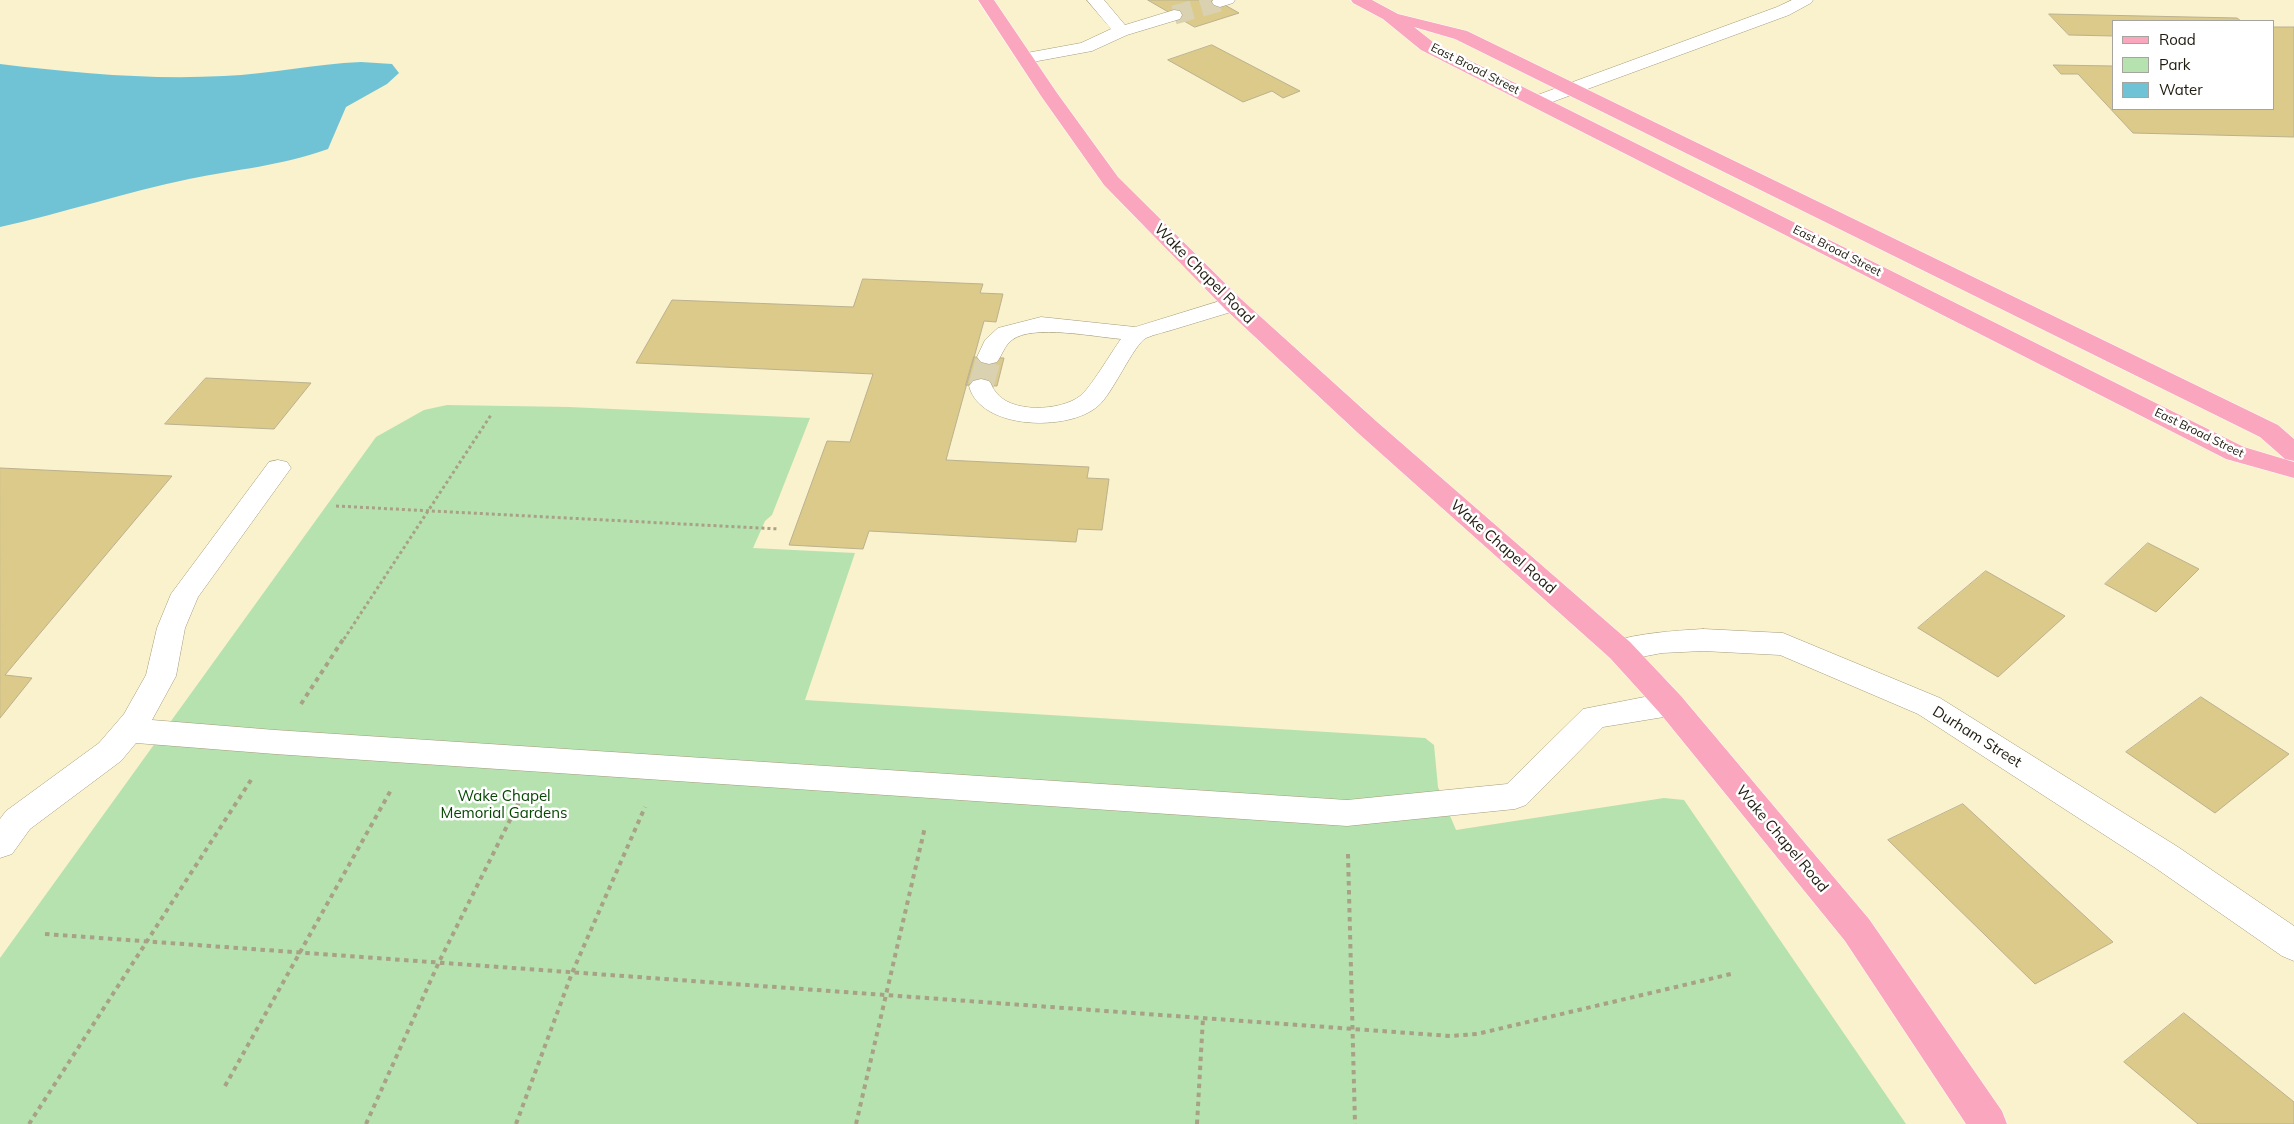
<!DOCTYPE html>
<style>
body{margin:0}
#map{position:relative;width:2294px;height:1124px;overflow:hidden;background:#faf1cd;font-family:Mulish,sans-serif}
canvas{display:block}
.legend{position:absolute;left:2112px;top:20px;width:162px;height:90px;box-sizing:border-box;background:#fff;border:1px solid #a5a49f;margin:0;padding:6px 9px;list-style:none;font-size:15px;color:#1f1b0e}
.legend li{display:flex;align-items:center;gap:10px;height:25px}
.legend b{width:25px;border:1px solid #a5a49f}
</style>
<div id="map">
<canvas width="2294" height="1124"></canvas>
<ul class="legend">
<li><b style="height:6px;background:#f9a6be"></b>Road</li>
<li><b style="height:14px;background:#b6e2b0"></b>Park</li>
<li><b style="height:14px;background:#70c3d4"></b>Water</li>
</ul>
</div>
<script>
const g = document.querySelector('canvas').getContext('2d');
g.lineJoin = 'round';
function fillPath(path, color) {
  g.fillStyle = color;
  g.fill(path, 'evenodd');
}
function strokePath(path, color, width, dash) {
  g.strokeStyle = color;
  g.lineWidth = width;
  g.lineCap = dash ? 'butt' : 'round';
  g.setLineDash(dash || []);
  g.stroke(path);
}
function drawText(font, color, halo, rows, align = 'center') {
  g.font = font + ' Mulish,sans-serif';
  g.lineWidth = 5;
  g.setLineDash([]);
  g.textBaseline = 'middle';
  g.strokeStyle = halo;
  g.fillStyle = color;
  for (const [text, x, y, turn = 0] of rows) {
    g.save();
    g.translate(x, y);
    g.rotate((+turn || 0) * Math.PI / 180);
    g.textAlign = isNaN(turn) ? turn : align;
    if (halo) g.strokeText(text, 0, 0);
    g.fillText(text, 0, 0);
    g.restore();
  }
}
fillPath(new Path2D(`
 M447 405 569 407 810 418 772 515 765 521 753 548 855 553 805 700 1425 738 1434 745 1438 787 1456 830 1664 798 1684 800 1906 1124H0V958L376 437 424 410Z`), '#b6e2b0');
fillPath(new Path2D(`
 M361 62 392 64 399 73 387 84 346 107 328 149C280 166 238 169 189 179 126 192 63 213 0 227V64C75 73 149 80 224 76 270 74 315 64 361 62Z`), '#70c3d4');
const building = new Path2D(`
 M1148 0H1216L1239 13 1195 27Z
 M2049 14 2237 18 2241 21H2113V36L2069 35Z
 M2273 27H2294V137L2133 133 2078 74H2061L2053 65 2113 66V109H2273Z
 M1212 45 1300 91 1283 98 1272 91 1243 102 1168 60Z
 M863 279 983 284 980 293 1003 294 996 322 984 321 946 460 1089 467 1087 478 1109 479 1102 530 1078 529 1076 542 869 531 863 549 789 545 827 441 850 442 873 374 636 363 672 300 853 307Z
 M974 357 1004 358 997 386 966 385Z
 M206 378 311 383 274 429 165 424Z
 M0 468 172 476 5 675 32 678 0 718Z
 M2148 543 2199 569 2156 612 2105 584Z
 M1986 571 2065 616 1998 677 1918 628Z
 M2201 697 2289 754 2215 813 2126 752Z
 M1963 804 2113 942 2035 984 1888 840Z
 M2184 1013 2294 1102V1124H2198L2124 1062Z`);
fillPath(building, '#dbca8a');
strokePath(building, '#bab18f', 1);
strokePath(new Path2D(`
 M1174 15 1220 2`), '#d9d1b0', 19, [19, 9]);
strokePath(new Path2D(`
 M981 386 989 357`), '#d9d1b0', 25, [25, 12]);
const minor = new Path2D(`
 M1087 0H1104L1125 25 1174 10 1180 11 1182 15 1180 19 1127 35 1092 51 1027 63 1021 62 1018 58 1021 54 1081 43 1111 29Z
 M1213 0H1235L1233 3 1220 7 1214 5 1212 2Z
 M1792 0H1813L1811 3 1789 15 1544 105 1538 107 1532 105 1529 101 1532 97 1777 7Z
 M1233 297 1241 299 1244 304 1241 309C1219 316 1197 322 1175 329 1166 332 1155 334 1146 338 1134 344 1112 395 1098 406 1069 432 980 430 969 386L973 381 981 379 989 381C992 384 992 388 995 391 1010 414 1061 411 1080 396 1090 389 1112 351 1121 339 1095 337 1032 324 1012 340 1004 346 1003 354 997 362L989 364 981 362 977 357 985 340 998 328 1041 317 1135 327Z
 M278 460 287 462 291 468 198 597 185 628 176 676 152 720 275 730 1347 800 1507 784 1583 709 1670 692 1681 696 1685 704 1681 712 1670 716 1603 727 1526 805 1515 809 1347 826 275 754 136 743 121 761 30 829 12 854 0 858V819L6 811 99 743 124 714 146 675 157 628 171 594 269 462Z
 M1703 629 1783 633 1940 698 2178 847 2294 926V961L2282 956 2154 867 1918 714 1780 655 1703 651 1662 653 1620 661 1610 658 1605 650 1610 642C1640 633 1671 631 1703 629Z`);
const major = new Path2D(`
 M978 0H994L1057 93 1118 177 1241 299 1376 421 1630 642 1681 696 1869 919 2002 1111 2007 1124H1966L1845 941 1659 712 1610 658 1358 433 1225 309 1104 185 1041 96Z
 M1351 0H1372L1398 14 1467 31 2278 425 2294 439V461L2285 459 2260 437 1455 39 1414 27 1433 42 2244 447 2294 462V478L2226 459 1421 50 1383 19 1353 3Z`);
strokePath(minor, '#a49c7b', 1);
strokePath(major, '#fff', 1);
strokePath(new Path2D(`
 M336 506 779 529
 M344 639 491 415`), '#a8a185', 3, [3, 3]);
strokePath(new Path2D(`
 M301 704 344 638
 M1348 854 1355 1124
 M45 934 1450 1036 1477 1034 1735 973
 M225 1086 391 790
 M29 1124 251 780
 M366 1124 439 962 520 800
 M516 1124 572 973 645 807
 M856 1124 925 827
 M1197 1124 1203 1018`), '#a8a185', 4, [4.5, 4.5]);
fillPath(minor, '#fff');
fillPath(major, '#f9a6be');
drawText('12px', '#1f1b0e', '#fff', [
 ["East Broad Street",1475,69,27],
 ["East Broad Street",1837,251,27],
 ["East Broad Street",2199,433,26]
]);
drawText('15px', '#1f1b0e', '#fff', [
 ["Wake Chapel Road",1204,274,45],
 ["Wake Chapel Road",1503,547,41],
 ["Durham Street",1977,737,32],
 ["Wake Chapel Road",1782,839,50]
]);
drawText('15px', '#064702', '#fff', [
 ["Wake Chapel",504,796],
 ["Memorial Gardens",504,813]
]);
</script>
